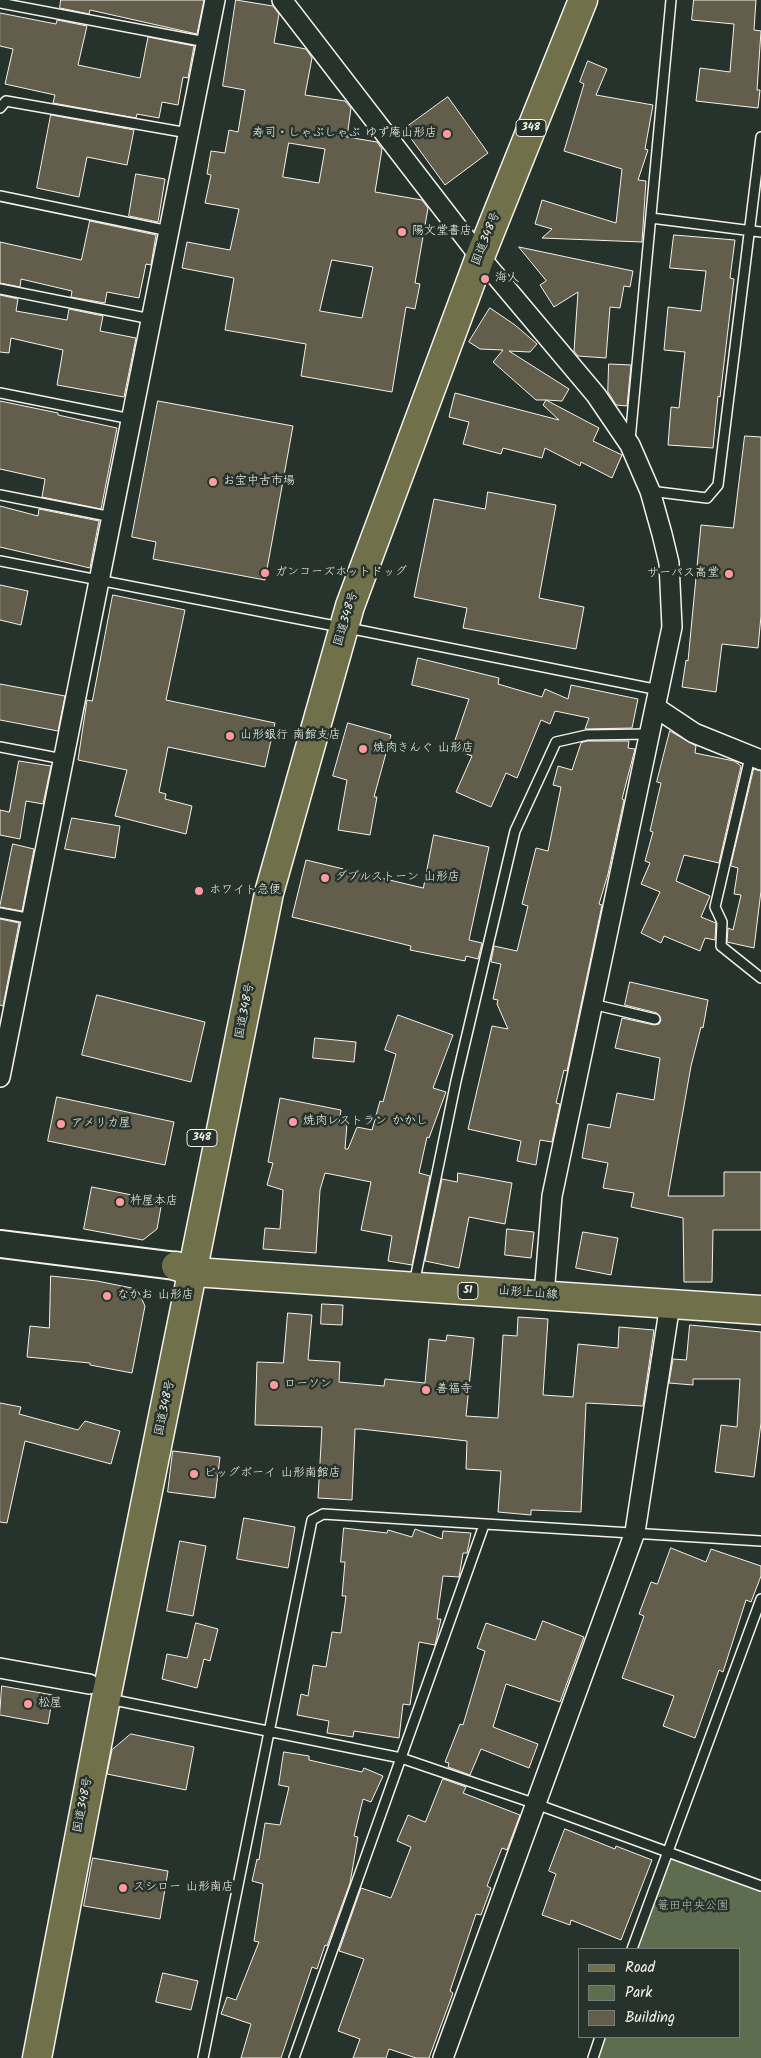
<!DOCTYPE html>
<meta charset="utf-8">
<style>
body{margin:0}
#map{position:relative;width:761px;height:2058px;overflow:hidden;background:#26332d;font-family:Kalam,sans-serif}
canvas{display:block}
.legend{position:absolute;left:578px;top:1948px;width:162px;height:90px;box-sizing:border-box;background:#26332d;border:1px solid #787f78;margin:0;padding:6px 9px;list-style:none;font-size:15px;color:#f4f1e8}
.legend li{display:flex;align-items:center;gap:10px;height:25px}
.legend b{width:25px;border:1px solid #787f78}
</style>
<div id="map">
<canvas width="761" height="2058"></canvas>
<ul class="legend">
<li><b style="height:6px;background:#70704a"></b>Road</li>
<li><b style="height:14px;background:#5d6d50"></b>Park</li>
<li><b style="height:14px;background:#635e4c"></b>Building</li>
</ul>
</div>
<script>
const g = document.querySelector('canvas').getContext('2d');
g.lineJoin = 'round';
function fillPath(path, color) {
  g.fillStyle = color;
  g.fill(path, 'evenodd');
}
function strokePath(path, color, width, dash) {
  g.strokeStyle = color;
  g.lineWidth = width;
  g.lineCap = dash ? 'butt' : 'round';
  g.setLineDash(dash || []);
  g.stroke(path);
}
function drawText(font, color, halo, rows, align = 'center') {
  g.font = font + ' Kalam,"Klee One",sans-serif';
  g.lineWidth = 5;
  g.setLineDash([]);
  g.textBaseline = 'middle';
  g.strokeStyle = halo;
  g.fillStyle = color;
  for (const [text, x, y, turn = 0] of rows) {
    g.save();
    g.translate(x, y);
    g.rotate((+turn || 0) * Math.PI / 180);
    g.textAlign = isNaN(turn) ? turn : align;
    if (halo) g.strokeText(text, 0, 0);
    g.fillText(text, 0, 0);
    g.restore();
  }
}
fillPath(new Path2D(`
 M668 1852 761 1886V2058H593L600 2037H740V1949H632Z`), '#5d6d50');
const building = new Path2D(`
 M61 0H204L197 34 90 10 89 14 60 8Z
 M236 0 273 6 279 14 274 43 306 49 312 58 305 95 345 101 351 108 347 137 377 142 382 149 375 192 422 200 428 208 415 283 420 284 415 309 406 307 392 392 301 376 306 344 225 330 234 278 182 268 187 242 230 250 239 209 205 203 211 175 207 174 211 151 225 153 229 130 238 132 245 90 223 86ZM289 143 325 149 319 183 283 177ZM332 260 373 267 362 318 320 311Z
 M694 0H756L754 30 761 31 757 90H760L758 108 696 101 700 68 730 72 734 24 692 20Z
 M0 13 56 24 57 20 87 26 78 65 140 78 148 37 194 46 188 78 183 77 178 105 162 102 159 118 137 114 136 118 53 103 55 95 5 84 13 49 0 46Z
 M588 61 607 69 596 95 653 105 645 149 648 150 638 180 646 181 642 242 542 238 552 229 535 224 542 200 616 223 622 169 564 151 584 84 580 82Z
 M448 97 488 153 445 185 404 129Z
 M51 115 134 130 127 165 87 157 79 197 37 188Z
 M136 174 165 179 158 222 129 216Z
 M90 221 156 235 151 265 146 264 139 298 107 292 105 303 71 297 72 291 21 279 20 287 0 283V242L81 260Z
 M674 235 735 240 730 278 734 279 720 397 718 396 713 448 668 445 671 407 679 408 685 352 664 350 668 307 701 311 706 271 670 268Z
 M519 247 633 271 630 287 624 286 620 308 610 307 606 358 578 356 574 351 578 292 554 307 540 285 546 281Z
 M0 295 18 299 16 311 67 320 69 309 103 316 100 331 136 338 124 397 57 385 63 350 11 338 9 353 0 352Z
 M490 308 515 325 537 344 530 352 509 351 569 389 562 401 546 400 599 428 593 441 622 455 612 478 581 462 580 466 545 448 542 458 503 448 501 454 463 444 469 422 449 417 455 393 559 420 543 405 546 400H536L493 362 503 350 480 349 469 342Z
 M609 364 631 365 627 406 616 405 608 392Z
 M0 401 58 413V415L117 428 101 509 42 497 45 479 0 469Z
 M158 401 293 426 265 580 153 559 156 542 132 537Z
 M745 436 761 437V616L758 648 722 644 716 692 682 687 686 660 688 661 701 525 733 528Z
 M488 492 556 505 539 598 584 607 576 649 463 628 467 608 414 597 434 499 485 509Z
 M0 506 38 516 39 509 99 521 90 568 0 547Z
 M0 585 28 591 21 625 0 620Z
 M113 595 185 610 166 700 275 723 265 767 168 747 159 792 166 794 165 799 192 806 186 834 115 816 127 770 78 760 87 700 92 701Z
 M418 658 499 678 498 684 542 697 545 689 568 699 571 685 638 699 632 728 585 729 589 718 555 711 550 724 541 720 517 778 506 773 491 807 456 792 472 756 452 749 469 699 412 685Z
 M0 684 65 696 58 731 0 720Z
 M348 723 391 735 374 797H377L370 835 338 830 347 780 333 776Z
 M670 731 696 746 695 753 734 761 741 766 719 863 684 855 676 881 710 896 701 917 716 923 715 940 705 938 700 951 664 936 661 943 641 933 660 892 641 884 650 863 645 861 653 832 650 831 661 783 657 782Z
 M588 741H629L628 748 635 749 622 799 624 800 608 874 599 904 602 905 567 1071 564 1070 556 1103 560 1104 552 1142 540 1140 536 1165 517 1161 521 1141 468 1129 492 1026 508 1029 497 1004 498 1000 493 999 501 964 491 962 494 946 517 951 528 906 522 904 536 848 548 851 561 787 553 785 558 766 572 770 581 743Z
 M19 761 51 766 43 804 26 801 20 839 0 835V810L9 812Z
 M754 769 761 771V891L754 948 727 942 728 928 733 930 741 895 734 894 738 868 731 866Z
 M72 818 120 826 115 858 65 849Z
 M434 835 489 847 469 940 482 943 478 959 466 956 465 961 410 950 411 946 292 917 306 860 423 888Z
 M13 844 34 849 22 911 0 907Z
 M0 919 19 923 3 1006 0 1005Z
 M630 982 708 1000 703 1028 701 1027 691 1066 668 1196H724V1172H761V1230H713L712 1282H684L683 1218 631 1207 634 1193 603 1188 608 1163 582 1158 588 1124 610 1128 617 1093 654 1100 660 1058 615 1048 622 1018 654 1025 659 1024 661 1020 657 1013 625 1005Z
 M97 995 205 1022 191 1082 82 1055Z
 M398 1015 453 1035 433 1088 446 1092 429 1138 427 1137 419 1173 430 1176 412 1265 388 1261 392 1236 361 1230 371 1182 325 1173 320 1190 316 1253 263 1249 265 1228 280 1229 283 1190 267 1185 273 1163 268 1162 280 1098 341 1110 339 1123 347 1124 345 1149H348L357 1127 372 1130 380 1101 383 1102 396 1054 385 1050Z
 M315 1038 356 1042 354 1062 313 1058Z
 M57 1097 174 1122 165 1165 48 1141Z
 M458 1173 512 1183 505 1224 469 1217 459 1268 425 1261 442 1179 457 1182Z
 M92 1187 162 1201 157 1229 143 1240 84 1229Z
 M507 1229 534 1232 531 1258 505 1255Z
 M583 1232 618 1238 611 1275 576 1268Z
 M51 1276 97 1281 137 1289 145 1306 132 1373 90 1365V1363L27 1357 30 1326 49 1328Z
 M322 1304 343 1305 342 1325 321 1324Z
 M288 1313 312 1315 308 1360 340 1362 339 1382 384 1386 385 1379 425 1383 429 1339 446 1341 447 1335 474 1338 466 1416 498 1418 503 1335 517 1336 518 1317 548 1319 543 1395 573 1397 578 1344 618 1348 619 1327 654 1330 643 1406 586 1403 581 1512 531 1510V1515L498 1512 501 1471 466 1469 467 1441 361 1429H355L352 1500 318 1498 322 1427 255 1425 257 1362 283 1363Z
 M690 1325 761 1332V1423L754 1477 715 1472 721 1425 737 1427 740 1379H693V1385L669 1383 673 1359 686 1360Z
 M0 1403 21 1407 19 1414 78 1430 85 1421 120 1431 111 1464 25 1441 7 1523 0 1522Z
 M173 1451 220 1457 215 1498 168 1492Z
 M244 1518 295 1527 288 1568 237 1559Z
 M344 1528 387 1533 388 1530 412 1537 415 1529 442 1539 443 1531 471 1533 467 1553H463L459 1577 443 1576 437 1619H441L435 1645 419 1642 410 1705 403 1704 399 1738 354 1731 353 1737 327 1733 329 1721 297 1715 301 1694 308 1696 313 1665 326 1667 332 1632 341 1633 346 1596H342L345 1562H341Z
 M180 1541 206 1546 193 1616 167 1611Z
 M671 1548 706 1562 711 1549 761 1566V1576L751 1602 746 1600 723 1672 719 1670 695 1738 663 1726 674 1696 622 1678 644 1616 639 1614 651 1582 657 1584Z
 M543 1621 584 1637 560 1702 506 1684 493 1727 538 1744 529 1768 481 1749 470 1775 448 1767 449 1763 445 1762 460 1724 463 1725 485 1651 477 1648 486 1623 535 1640Z
 M196 1623 218 1629 210 1661 204 1659 197 1688 162 1679 167 1654 187 1658Z
 M2 1686 53 1695 48 1724 0 1715Z
 M131 1734 194 1747 186 1790 107 1774 112 1750Z
 M284 1752 309 1756V1760L362 1772 364 1768 383 1776 371 1802 363 1799 354 1836 358 1837 350 1883 327 1946 325 1945 317 1969 312 1967 281 2058H241L251 2024 221 2014 227 1997 236 2000 259 1942 254 1941 263 1884 252 1881 257 1859 259 1860 265 1823 280 1825 289 1787 279 1785Z
 M443 1779 466 1787 463 1793 520 1815 507 1850 502 1848 487 1886 491 1888 481 1915 476 1914 450 1991 453 1993 429 2058H416L389 2049 386 2058H353L360 2039 338 2031 364 1959 339 1951 361 1888 391 1898 411 1847 397 1841 408 1815 425 1822Z
 M565 1829 615 1849 616 1846 652 1860 621 1940 571 1920 570 1925 542 1915 556 1874 549 1871Z
 M93 1858 168 1871 160 1919 84 1906Z
 M163 1973 198 1981 191 2010 156 2002Z`);
fillPath(building, '#635e4c');
strokePath(building, '#f4f1e8', 1);
const lane = new Path2D(`
 M0 3 206 42
 M0 108 6 101 188 133
 M0 196 169 231
 M651 218 761 232
 M0 289 151 319
 M0 393 131 419
 M630 440 671 0
 M650 491 707 498 718 485 761 137
 M0 495 112 517
 M0 561 330 625
 M348 628 659 690
 M0 747 63 759
 M750 757 715 907 722 922 721 946 761 978
 M0 913 32 919
 M592 1004 655 1019
 M414 1284 456 1081 515 831 556 742 587 735 648 734
 M109 1699 401 1758 536 1804 761 1886
 M632 1949 761 1599
 M203 2058 312 1520 323 1514 761 1541
 M294 2058 484 1525
 M593 2058 600 2037`);
const street = new Path2D(`
 M282 0 480 257 596 395 630 445 650 491 662 534 669 563 672 627 552 1196 544 1295
 M655 707 694 733 761 760
 M0 1077 215 0
 M0 1668 89 1684
 M443 2058 635 1532 670 1304`);
const secondary = new Path2D(`
 M0 1244 176 1266`);
const primary = new Path2D(`
 M176 1266 194 1272 761 1310`);
const highway = new Path2D(`
 M37 2058 106 1698 269 893 350 606 480 257 583 0`);
strokePath(lane, '#f4f1e8', 12);
strokePath(street, '#f4f1e8', 22);
strokePath(secondary, '#f4f1e8', 30);
strokePath(primary, '#f4f1e8', 31);
strokePath(highway, '#f4f1e8', 31);
strokePath(lane, '#26332d', 9);
strokePath(street, '#26332d', 19);
strokePath(secondary, '#26332d', 26);
strokePath(primary, '#70704a', 28);
strokePath(highway, '#70704a', 28);
for (const [x, y, r, color] of [
 [447,134,5,"#ff9aa2"],
 [402,232,5,"#ff9aa2"],
 [485,279,5,"#ff9aa2"],
 [213,482,5,"#ff9aa2"],
 [265,573,5,"#ff9aa2"],
 [729,574,5,"#ff9aa2"],
 [230,736,5,"#ff9aa2"],
 [363,749,5,"#ff9aa2"],
 [325,878,5,"#ff9aa2"],
 [199,891,5,"#ff9aa2"],
 [293,1122,5,"#ff9aa2"],
 [61,1124,5,"#ff9aa2"],
 [120,1202,5,"#ff9aa2"],
 [107,1296,5,"#ff9aa2"],
 [274,1385,5,"#ff9aa2"],
 [426,1390,5,"#ff9aa2"],
 [194,1474,5,"#ff9aa2"],
 [28,1704,5,"#ff9aa2"],
 [123,1888,5,"#ff9aa2"]
]) {
  const dot = new Path2D();
  dot.arc(x, y, r, 0, 2 * Math.PI);
  g.fillStyle = color;
  g.fill(dot);
  strokePath(dot, '#26332d', 2);
}
for (const [x, y, w] of [
 [531,128,30],
 [202,1138,30],
 [468,1291,20]
]) {
  const box = new Path2D();
  box.roundRect(x - w / 2, y - 8.5, w, 17, 4);
  g.fillStyle = '#26332d';
  g.fill(box);
  strokePath(box, '#f4f1e8', 1);
}
drawText('bold 11px', '#f4f1e8', null, [
 ["348",531,128],
 ["348",202,1138],
 ["51",468,1291]
]);
drawText('12px', '#f4f1e8', '#26332d', [
 ["寿司・しゃぶしゃぶ ゆず庵山形店",437,134,"right"],
 ["陽文堂書店",412,232],
 ["海人",495,279],
 ["お宝中古市場",223,482],
 ["ガンコーズホットドッグ",275,573],
 ["サーパス高堂",719,574,"right"],
 ["山形銀行 南館支店",240,736],
 ["焼肉きんぐ 山形店",373,749],
 ["ダブルストーン 山形店",335,878],
 ["ホワイト急便",209,891],
 ["焼肉レストラン かかし",303,1122],
 ["アメリカ屋",71,1124],
 ["杵屋本店",130,1202],
 ["なかお 山形店",117,1296],
 ["ローソン",284,1385],
 ["善福寺",436,1390],
 ["ビッグボーイ 山形南館店",204,1474],
 ["松屋",38,1704],
 ["スシロー 山形南店",133,1888]
], 'left');
drawText('12px', '#f4f1e8', '#26332d', [
 ["国道348号",487,239,-68],
 ["国道348号",347,619,-73],
 ["国道348号",246,1011,-79],
 ["山形上山線",528,1294,4],
 ["国道348号",166,1408,-78],
 ["国道348号",84,1805,-79]
]);
drawText('12px', '#b8bcab', '#26332d', [
 ["篭田中央公園",693,1907]
]);
</script>
